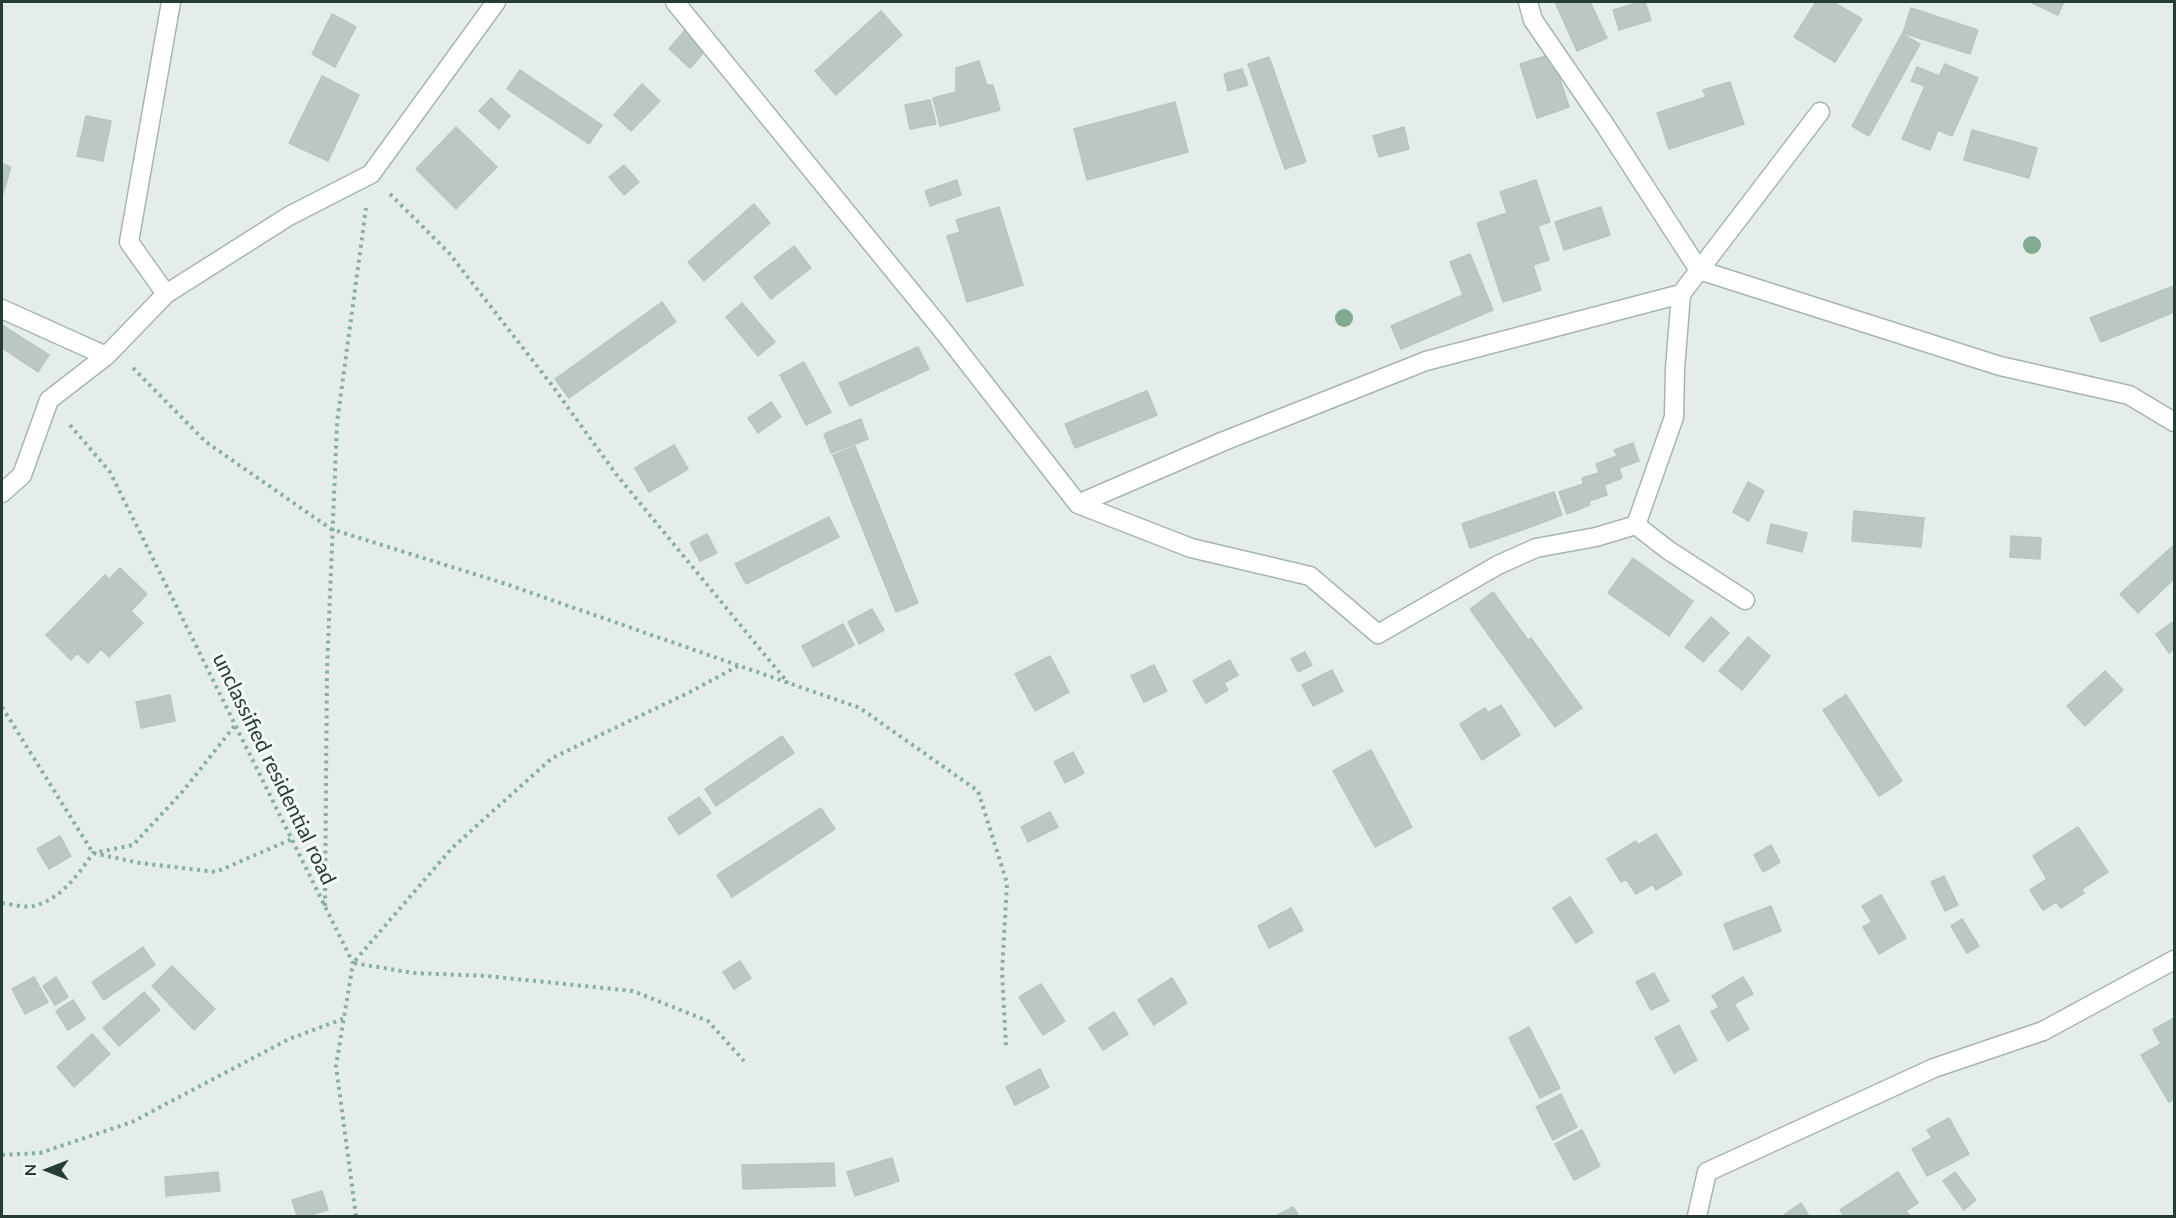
<!DOCTYPE html>
<style>
body{margin:0}
#map{position:relative;width:2176px;height:1218px;overflow:hidden;background:#e4ede9;font-family:Lato,sans-serif}
canvas{display:block}
.frame{position:absolute;inset:0;border:3px solid #253d36;pointer-events:none}
.north{position:absolute;left:18px;top:1140px;width:60px;height:60px;-webkit-text-stroke:4px #f5f9f7;paint-order:stroke;rotate:270deg;font-size:16px;font-weight:700;line-height:24px;text-align:center;color:#253d36}
.north::after{content:'';display:block;margin:auto;width:21px;height:27px;background:#253d36;clip-path:polygon(50% 0,100% 100%,50% 72%,0 100%)}
</style>
<div id="map">
<canvas width="2176" height="1218"></canvas>
<div class="frame"></div>
<div class="north">N</div>
</div>
<script>
const g = document.querySelector('canvas').getContext('2d');
g.lineJoin = 'round';
function fillPath(path, color) {
  g.fillStyle = color;
  g.fill(path, 'evenodd');
}
function strokePath(path, color, width, dash) {
  g.strokeStyle = color;
  g.lineWidth = width;
  g.lineCap = dash ? 'butt' : 'round';
  g.setLineDash(dash || []);
  g.stroke(path);
}
function drawText(font, color, halo, rows, align = 'center') {
  g.font = font + ' Lato,sans-serif';
  g.lineWidth = 6;
  g.setLineDash([]);
  g.textBaseline = 'middle';
  g.strokeStyle = halo;
  g.fillStyle = color;
  for (const [text, x, y, turn = 0] of rows) {
    g.save();
    g.translate(x, y);
    g.rotate((+turn || 0) * Math.PI / 180);
    g.textAlign = isNaN(turn) ? turn : align;
    if (halo) g.strokeText(text, 0, 0);
    g.fillText(text, 0, 0);
    g.restore();
  }
}
const building = new Path2D(`
 M1555 2H1590L1607 38 1577 51Z
 M1640 2H1645L1651 20 1619 30 1613 10Z
 M1816 2H1833L1862 19 1835 62 1794 37Z
 M2030 2H2064L2058 15Z
 M1911 8 1978 30 1970 54 1903 33Z
 M881 11 902 35 836 95 815 71Z
 M332 14 356 27 335 67 312 54Z
 M686 29 707 49 690 68 669 49Z
 M1902 34 1920 44 1869 136 1852 126Z
 M1552 54 1569 107 1537 118 1520 64Z
 M1269 57 1306 162 1285 169 1248 64Z
 M979 61 987 85H993L1000 110 940 126 933 98 956 92V68Z
 M1945 64 1978 78 1952 136 1938 130 1930 150 1902 139 1925 86 1911 81 1917 67 1939 76Z
 M1242 69 1248 85 1228 91 1224 74Z
 M520 70 602 125 589 144 507 89Z
 M322 76 359 95 328 161 289 143Z
 M1730 82 1744 124 1669 149 1657 113 1706 97 1703 90Z
 M642 84 660 101 631 131 614 115Z
 M491 98 510 116 499 129 479 111Z
 M930 100 936 124 910 129 905 105Z
 M1175 102 1188 152 1087 180 1074 129Z
 M86 116 111 121 103 161 77 156Z
 M456 127 497 167 456 209 416 169Z
 M1404 127 1409 149 1379 157 1373 136Z
 M1972 130 2037 148 2029 178 1964 160Z
 M2 164 11 167 2 197Z
 M624 165 639 182 624 195 609 177Z
 M957 180 961 195 930 206 925 191Z
 M1536 180 1550 222 1538 226 1549 260 1533 265 1541 290 1503 302 1477 223 1507 213 1500 192Z
 M754 204 770 223 704 281 688 262Z
 M999 207 1023 285 967 302 947 236 960 232 956 220Z
 M1601 207 1610 235 1564 250 1555 222Z
 M794 246 811 268 771 299 754 277Z
 M1470 254 1493 310 1401 349 1391 326 1463 295 1450 262Z
 M2174 286V312L2101 342 2090 318Z
 M662 302 676 322 569 398 555 379Z
 M742 303 775 342 758 356 726 317Z
 M2 325 49 355 38 372 2 348Z
 M918 347 929 369 850 406 839 383Z
 M804 362 831 412 806 425 780 375Z
 M1147 391 1157 415 1075 448 1065 424Z
 M771 402 781 417 758 433 748 418Z
 M861 419 868 439 831 453 824 434Z
 M1633 443 1639 461 1619 468 1622 478 1604 485 1607 495 1589 501 1590 505 1567 514 1559 492 1583 484 1582 478 1599 473 1596 464 1617 456 1614 450Z
 M674 445 688 469 649 492 635 468Z
 M855 446 918 603 896 612 833 455Z
 M1748 482 1764 491 1749 521 1733 512Z
 M1554 492 1562 515 1528 528 1519 504Z
 M1519 504 1528 528 1470 548 1462 524Z
 M1854 511 1924 518 1921 547 1852 541Z
 M829 517 839 537 746 584 735 564Z
 M1771 524 1807 533 1802 552 1767 543Z
 M707 534 717 553 700 561 690 543Z
 M2011 536 2041 538 2040 559 2010 557Z
 M2174 545V579L2138 613 2120 594Z
 M1633 558 1693 601 1669 636 1608 593Z
 M120 568 147 594 131 611 143 623 109 657 101 649 88 663 77 653 71 660 46 635 105 575 109 579Z
 M1493 592 1528 640 1531 638 1582 708 1555 727 1470 609Z
 M872 609 884 630 859 644 848 622Z
 M1711 617 1729 633 1703 662 1685 647Z
 M2174 621V649L2169 653 2156 634Z
 M843 624 854 645 813 667 802 646Z
 M1748 637 1770 656 1742 690 1719 671Z
 M1305 652 1312 665 1298 672 1291 659Z
 M1050 656 1069 692 1035 711 1015 674Z
 M1230 660 1238 675 1224 683 1228 690 1206 703 1193 681Z
 M1154 665 1167 691 1144 702 1131 676Z
 M1332 670 1343 691 1313 706 1302 685Z
 M2105 671 2123 690 2085 726 2067 706Z
 M170 695 175 721 141 728 136 702Z
 M1846 695 1902 781 1879 796 1823 710Z
 M1501 705 1520 735 1482 760 1460 724 1485 708 1488 713Z
 M782 736 794 753 716 806 705 789Z
 M1371 750 1412 827 1375 847 1333 771Z
 M1073 752 1084 773 1065 783 1054 762Z
 M699 797 711 813 679 835 668 818Z
 M821 808 835 829 732 897 717 875Z
 M1050 812 1058 827 1028 842 1021 827Z
 M2078 827 2108 872 2082 889 2084 893 2061 908 2056 902 2043 910 2030 890 2047 879 2033 856Z
 M1656 834 1682 874 1656 890 1653 884 1636 894 1626 879 1621 882 1607 859 1636 841 1638 845Z
 M60 836 71 856 49 869 37 849Z
 M1771 845 1780 862 1763 872 1754 855Z
 M1944 876 1958 905 1945 911 1931 882Z
 M1881 895 1906 938 1879 954 1863 927 1872 922 1862 906Z
 M1570 897 1593 932 1576 943 1553 908Z
 M1771 906 1781 931 1734 950 1724 924Z
 M1291 908 1303 930 1269 948 1258 926Z
 M1962 919 1979 946 1967 953 1951 926Z
 M143 947 155 965 104 1000 92 982Z
 M740 961 751 978 734 989 723 972Z
 M172 966 215 1009 194 1030 152 986Z
 M1654 973 1669 1001 1651 1010 1636 982Z
 M34 977 48 1002 25 1014 12 989Z
 M56 977 68 997 55 1005 43 986Z
 M1743 977 1753 994 1734 1004 1749 1029 1728 1041 1711 1012 1719 1007 1712 996Z
 M1172 978 1187 1003 1154 1025 1138 1000Z
 M1041 984 1065 1021 1043 1035 1019 997Z
 M144 992 160 1010 119 1046 103 1028Z
 M73 1000 85 1019 68 1030 56 1011Z
 M1114 1012 1128 1034 1103 1050 1089 1028Z
 M2174 1018V1099L2169 1102 2141 1055 2161 1044 2153 1030Z
 M1679 1025 1697 1060 1674 1073 1655 1038Z
 M1529 1027 1560 1088 1540 1098 1509 1038Z
 M92 1034 110 1054 74 1087 57 1067Z
 M1040 1069 1049 1087 1015 1105 1006 1087Z
 M1561 1094 1577 1127 1553 1140 1536 1107Z
 M1949 1118 1969 1154 1927 1176 1912 1149 1932 1138 1927 1130Z
 M1582 1130 1600 1166 1574 1180 1555 1144Z
 M892 1158 899 1181 855 1196 847 1172Z
 M834 1163 835 1186 743 1189 742 1165Z
 M218 1172 220 1191 166 1196 165 1177Z
 M1898 1172 1918 1203 1906 1211 1910 1216H1844L1840 1210Z
 M1955 1172 1976 1200 1964 1210 1943 1181Z
 M322 1191 328 1210 307 1216H297L292 1200Z
 M1801 1203 1809 1216H1782Z
 M1293 1207 1299 1216H1276Z`);
fillPath(building, '#bac7c2');
strokePath(building, '#b7c6c0', 1.5);
const service = new Path2D(`
 M1636 525 1668 550 1745 600
 M1378 634 1498 565 1536 548 1596 537 1636 525 1674 417 1675 369 1681 294
 M1697 1216 1707 1172 1934 1068 2043 1031`);
const minor = new Path2D(`
 M675 2 944 332 1078 504 1191 548 1310 576 1378 634
 M1528 2 1533 20 1605 125 1699 270 2000 366 2129 395 2174 422
 M166 294 129 242 171 2
 M2 309 106 356
 M2 493 22 475 49 400 106 356 166 294 289 216 371 174 496 2
 M1078 504 1224 441 1426 361 1681 294 1820 112
 M2043 1031 2174 960`);
strokePath(service, '#a7b5b0', 21);
strokePath(minor, '#a7b5b0', 21);
strokePath(new Path2D(`
 M390 194 449 253 551 384 616 474 788 683
 M133 368 206 442 331 529 503 583 860 708 978 791 1007 883 1002 972 1006 1046
 M70 425 110 472 353 963 336 1066 356 1216
 M738 666 690 692 552 758 452 848 353 963 414 973 487 976 633 991 708 1021 744 1061
 M2 707 93 853 140 863 216 872 292 839
 M2 903C11 904 25 908 34 906 61 899 78 875 93 853L133 845 183 791 236 724
 M325 906 327 669 337 423 366 208
 M2 1155 40 1153 132 1122 289 1039 343 1019`), '#87aea2', 4, [3, 4.5]);
strokePath(service, '#fff', 18);
strokePath(minor, '#fff', 18);
g.fillStyle = '#82a992';
for (const [x, y] of [
 [2032,245],
 [1344,318]
]) {
  g.beginPath();
  g.arc(x, y, 9, 0, 2 * Math.PI);
  g.fill();
}
drawText('21px', '#253d36', '#f5f9f7', [
 ["unclassified residential road",274,769,64]
]);
</script>
